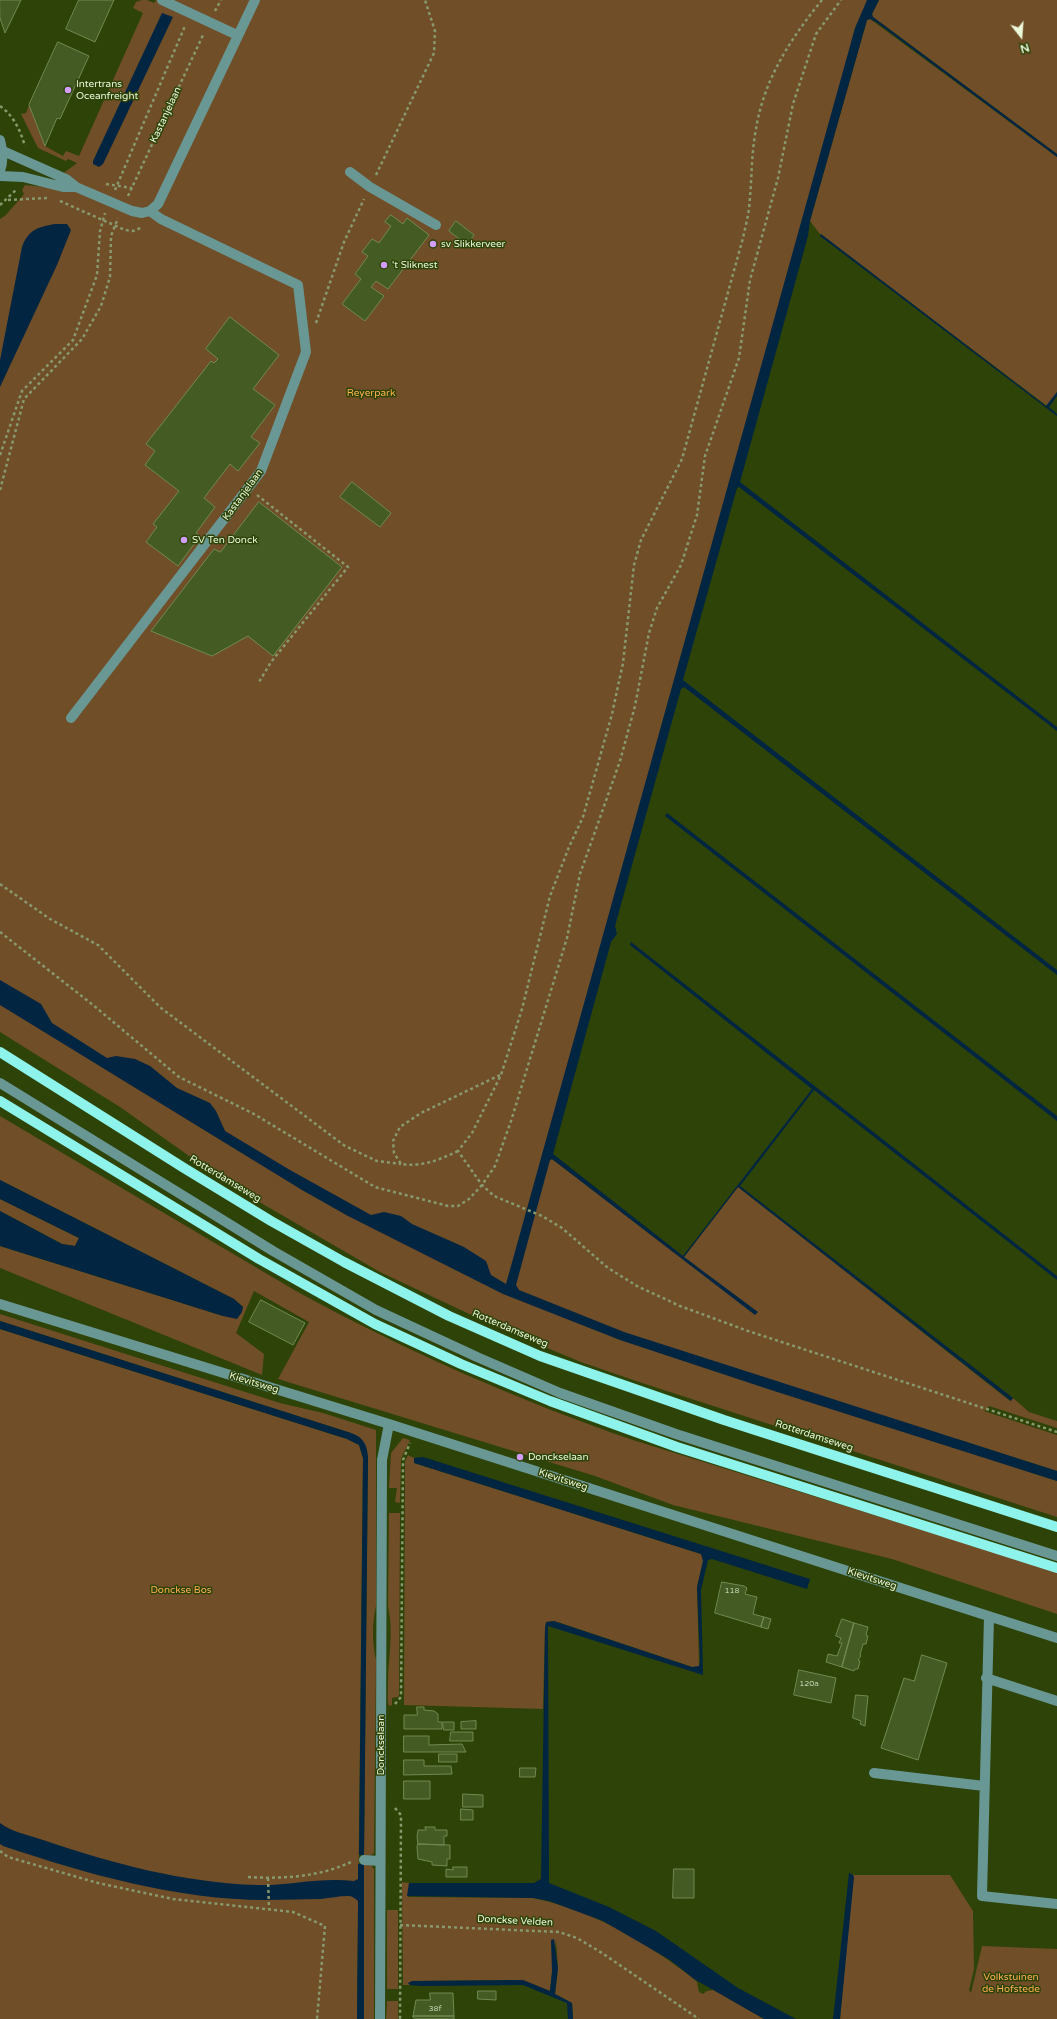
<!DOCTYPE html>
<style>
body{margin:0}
#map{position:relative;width:1057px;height:2019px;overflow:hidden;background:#2d4308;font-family:"Varela Round",sans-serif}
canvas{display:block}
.north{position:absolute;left:1001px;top:16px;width:40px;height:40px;-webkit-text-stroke:3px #2d4308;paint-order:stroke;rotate:163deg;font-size:11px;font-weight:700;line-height:16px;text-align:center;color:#eaf9da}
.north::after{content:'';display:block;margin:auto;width:14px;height:18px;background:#eaf9da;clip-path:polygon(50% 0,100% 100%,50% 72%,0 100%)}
</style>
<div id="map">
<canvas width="1057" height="2019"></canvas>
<div class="north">N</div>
</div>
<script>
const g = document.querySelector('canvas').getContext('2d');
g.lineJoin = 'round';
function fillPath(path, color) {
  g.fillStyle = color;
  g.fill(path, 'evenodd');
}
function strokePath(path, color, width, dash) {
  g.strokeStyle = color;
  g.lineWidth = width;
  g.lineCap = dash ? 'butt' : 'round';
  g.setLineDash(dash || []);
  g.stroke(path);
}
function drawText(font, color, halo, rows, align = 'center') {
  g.font = font + ' "Varela Round",sans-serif';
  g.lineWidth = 3;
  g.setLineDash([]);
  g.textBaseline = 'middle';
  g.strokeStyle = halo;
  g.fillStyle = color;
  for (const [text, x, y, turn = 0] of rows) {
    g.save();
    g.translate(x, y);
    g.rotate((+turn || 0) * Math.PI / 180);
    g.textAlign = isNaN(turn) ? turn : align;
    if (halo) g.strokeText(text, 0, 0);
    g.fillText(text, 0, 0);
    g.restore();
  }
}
fillPath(new Path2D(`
 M142 0H147L154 3 156 0H872L750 415 539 1167 552 1159 693 1267 695 1265 684 1257 738 1187 1010 1401 1013 1398 1029 1412 1057 1421V1428L989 1406 984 1411 1057 1435V1471L957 1439 950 1446 1057 1481V1517L639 1382 581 1362 499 1328 380 1272 230 1185 120 1107 0 1032V219L6 215 24 194 22 190 25 185 45 187 77 163 68 159 66 161 38 148 21 114 26 113 29 105 45 146 63 156 66 151 79 156 143 13 133 8 136 2Z
 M879 0H1057V154L873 17 872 14Z
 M870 19 1057 157V392L1047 406 819 233 810 221 867 20Z
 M0 1116 296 1291C404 1350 517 1400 633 1440L1057 1572V1614L892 1559 673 1505 595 1476 278 1379 309 1322 254 1291 236 1333 264 1354 262 1375 0 1268V1246L223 1316 243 1307 234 1299 0 1180Z
 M0 1199 79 1238 75 1246 62 1244 0 1211Z
 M0 1314 280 1403 323 1413 376 1430V1606C372 1623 372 1642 376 1660L374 1853 370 1856 364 1855 368 1457 351 1433 0 1321Z
 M0 1329 347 1439 359 1445 363 1458 357 2019H0Z
 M403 1438 410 1440 401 1459 400 1503 395 1502 397 1488H389L391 1453Z
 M408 1455 414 1458V1463L701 1554 703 1561 697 1587 699 1667H692L554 1621 547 1622 545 1628 543 1709 404 1705 405 1461Z
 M389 1513H400L399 1694 398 1697 392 1698V1705L389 1706C387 1700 388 1691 388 1684 388 1658 394 1632 388 1606Z
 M364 1864H370L374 1869V2019H364Z
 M853 1875H950L973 1911 974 1969 969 1990 971 1993 982 1946 1057 1949V2019H840Z
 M402 1882 409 1883 408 1897 533 1898C593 1910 646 1942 694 1979L697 1982 699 1992 703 1994 707 1991 714 1990 764 2019H573L572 2003 555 1994 558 1968 556 1940 550 1991 522 1980 412 1981 409 1985H403Z
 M387 1910H398V1989H387Z
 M387 2001H398V2019H386Z`), '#704e27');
fillPath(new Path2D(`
 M867 0H879L872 14 873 17 1057 154V157L876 22 870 19 867 20 810 221 808 236 740 482 1057 727V731L739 487 737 488 683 680 1057 970V975L684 687 681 689 615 926 617 934 611 942 553 1154 683 1256 812 1089 630 945 631 942 1057 1276V1280L814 1090 740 1186 1013 1398 1011 1401 738 1187 684 1257 758 1312 755 1315 552 1159 550 1160 516 1285 519 1290 624 1332 1057 1471V1481L771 1390 620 1340 503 1294 348 1216 302 1190 0 1005V980L41 1004 52 1023 107 1058 116 1056 135 1059 150 1066 177 1088 210 1103 216 1111 225 1131 290 1170 371 1215 384 1212 401 1216 412 1224 464 1247 486 1261 491 1275 506 1284 855 28Z
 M162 13 173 17 103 164 99 167 93 164V161Z
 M55 224H67L71 230 57 265 0 387V360L22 247C28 230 38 227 55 224Z
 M821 234 1046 406 1057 392V396L1049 407 1057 414V416L820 236Z
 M667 813 1057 1116V1121L665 816Z
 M0 1180 234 1299 243 1307 242 1312 237 1319 223 1316 0 1246V1211L62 1244 75 1246 79 1238 0 1199Z
 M0 1321 351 1433C363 1437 367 1444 368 1457L364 1855H359L363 1458 359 1445 347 1439 0 1329Z
 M423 1457 810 1579 807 1589 712 1559 708 1560 701 1590 703 1675 548 1626 549 1883 609 1907 656 1931 738 1988 796 2019H764L694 1979 670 1960 603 1921 549 1901 533 1898 407 1896 409 1883H534L541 1879 545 1628 546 1622 554 1621 692 1667 699 1666 700 1661 697 1587 703 1561 701 1554 414 1463V1458Z
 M0 1823C11 1832 29 1835 43 1840 111 1863 184 1883 257 1885 290 1886 319 1877 354 1881L358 1879V1864H364V2019H357L358 1901C355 1898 352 1896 348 1896 339 1896 330 1898 321 1899 303 1899 284 1900 266 1900 177 1900 87 1874 3 1846L0 1844Z
 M849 1873 853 1875 854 1877 840 2019H833Z
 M554 1939 558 1968 555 1994 572 2003 573 2019H568L567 2003 523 1985 422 1986 410 1985 408 1983 412 1981 523 1980 550 1991 552 1971 551 1940Z`), '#022542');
const building = new Path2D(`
 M0 0H21L5 33 0 18Z
 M79 0H114L95 42 66 29Z
 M58 42 89 56 60 119 57 118 45 146 29 105Z
 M391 215 403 224 407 218 429 235 388 289 376 281 371 287 384 296 365 321 342 304 361 279 355 274 368 256 362 252 372 239 379 243 391 226 385 222Z
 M456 221 474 235 467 245 449 231Z
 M230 317 279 355 253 389 275 405 251 437 260 443 238 471 230 464 204 498 215 507 196 533 200 536 178 566 146 542 157 527 153 524 179 491 145 465 155 451 146 444 211 361 214 363 218 359 206 349Z
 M352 482 391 513 380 527 340 497Z
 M259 502 342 567 273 656 248 636 212 656 151 631 214 549 220 552Z
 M261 1300 305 1323 293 1345 249 1322Z
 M722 1582 744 1586 747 1588 745 1594 757 1597 753 1614 764 1617 761 1627 715 1613Z
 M764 1617 771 1619 768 1629 761 1627Z
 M842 1619 854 1623 842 1667 826 1662 828 1654 837 1656 842 1643H839L841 1638 836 1636Z
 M854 1623 868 1627 866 1635 868 1636 866 1644H863L860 1655 861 1656 858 1660 860 1661 858 1669H855L854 1671 842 1667Z
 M922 1655 947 1663 918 1760 881 1748 904 1678 914 1681Z
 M799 1670 836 1678 831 1703 794 1695Z
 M856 1695 868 1696 865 1726 860 1724 861 1721 853 1718Z
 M417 1707H424V1710L434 1711 438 1714V1722H442V1729H404V1715H417Z
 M476 1721V1729H461V1722Z
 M443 1722H454V1730H444Z
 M451 1732H473V1741H450Z
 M404 1736H429V1745L462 1744 466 1752H404Z
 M439 1754H457V1762H439Z
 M404 1760H424V1766H451L452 1774 404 1775Z
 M520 1768H536L535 1777H520Z
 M404 1781H430V1799H404Z
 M463 1794 483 1795V1807H463Z
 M461 1809 473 1810V1820H461Z
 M425 1827H435V1830H447V1836H444V1845L418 1844 417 1837 418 1830H426Z
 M418 1844 450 1845V1859H447V1866L432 1865V1862L418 1859 417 1847Z
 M453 1867H467V1877H446V1869L453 1870Z
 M674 1869H694V1898H673Z
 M478 1991H496V2000L478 1999Z
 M430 1993H453L454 2016H413L416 2000H430Z
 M413 2016H454V2019H415Z`);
fillPath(building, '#445b24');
strokePath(building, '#708a51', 1);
strokePath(new Path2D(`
 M822 0C791 38 764 79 756 129 751 155 752 181 749 208 748 218 745 228 743 238L682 459 641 540 634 565 623 663 612 714 583 817 569 847 550 896 522 1009 501 1075 472 1133 458 1151 482 1185 494 1196 542 1216 562 1228 608 1268 637 1286 680 1306 748 1331 1057 1432
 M215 11 221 0
 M0 106C14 116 20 130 25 146
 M376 175 434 53 435 31 425 0
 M106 184 132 188
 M115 190 185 26
 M128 196 204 33
 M8 200 47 198
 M60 201 125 230 133 231 143 227
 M0 205 17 189
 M316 323 344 242 364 199
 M0 455 22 391 73 340 97 275 100 231 105 213
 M0 490 24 399 82 339 101 306 110 277 111 236 118 218
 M257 495 348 567 271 662 259 682
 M0 884 50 919 98 945 161 1008 345 1146 377 1161 401 1164
 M0 932 93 1005 179 1077 254 1114 375 1187 448 1206H458L469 1199 482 1185 495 1166 511 1121 567 938 580 874 620 761 635 706 649 633 657 608 681 565 697 515 705 456 739 358 750 280 778 178 793 104 816 34 841 0
 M458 1151C439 1160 422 1167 401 1164L394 1153 393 1141 400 1127 421 1113 500 1075
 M395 1704 401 1697 403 1460 410 1443
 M395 1808 401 1815 400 2019
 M0 1851 8 1857 98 1883 173 1899 293 1912 325 1926 317 2019
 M248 1877C283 1879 319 1877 351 1862
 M268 1878 269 1909
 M400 1925 559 1932 577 1938 602 1953 699 2019`), '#889a6d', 2.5, [3, 3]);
strokePath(new Path2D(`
 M162 0 237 35
 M0 140C3 151 4 160 0 171
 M3 151 66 179 76 187 132 211 142 213 150 211 158 204 255 0
 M350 172 370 187 436 225
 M0 176 23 177 63 187H76
 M71 718 261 471 306 352 298 285 161 219 150 211
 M0 1083 273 1251 376 1310 477 1357 560 1393 676 1434 1057 1556
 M0 1304 389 1424 1057 1638
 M989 1617 982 1896 1057 1904
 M986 1678 1057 1701
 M874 1773 984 1786
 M364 1860 380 1861
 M380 2019 382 1460 389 1424`), '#699793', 10);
strokePath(new Path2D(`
 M0 1052 184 1168 271 1221 344 1262 449 1316 540 1356 724 1420 1057 1527
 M0 1101 259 1259 375 1324 461 1364 550 1401 677 1447 1057 1568`), '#8ef3ea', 10);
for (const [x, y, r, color] of [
 [68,90,4,"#d29dfd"],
 [433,244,4,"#d29dfd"],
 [384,265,4,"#d29dfd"],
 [184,540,4,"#d29dfd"],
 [520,1457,4,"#d29dfd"]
]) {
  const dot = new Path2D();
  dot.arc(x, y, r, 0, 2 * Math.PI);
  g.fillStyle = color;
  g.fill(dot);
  strokePath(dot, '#2d4308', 1.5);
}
drawText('8px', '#c0d2ac', null, [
 ["118",732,1591],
 ["120a",809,1684],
 ["38f",435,2009]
]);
drawText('10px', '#eaf9da', '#2d4308', [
 ["Intertrans",76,84],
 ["Oceanfreight",76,96],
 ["sv Slikkerveer",441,244],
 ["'t Sliknest",392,265],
 ["SV Ten Donck",192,540],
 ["Donckselaan",528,1457]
], 'left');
drawText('10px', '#eaf9da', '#2d4308', [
 ["Kastanjelaan",166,115,-65],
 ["Kastanjelaan",243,495,-54],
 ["Rotterdamseweg",225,1179,31],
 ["Rotterdamseweg",510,1329,23],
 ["Kievitsweg",254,1383,17],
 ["Rotterdamseweg",814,1436,18],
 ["Kievitsweg",563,1480,18],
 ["Kievitsweg",872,1579,18],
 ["Donckselaan",381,1745,-90],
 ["Donckse Velden",515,1921,3]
]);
drawText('10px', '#fdaf4f', '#2d4308', [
 ["Reyerpark",371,393],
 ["Donckse Bos",181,1590],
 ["Volkstuinen",1011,1977],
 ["de Hofstede",1011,1989]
]);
</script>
